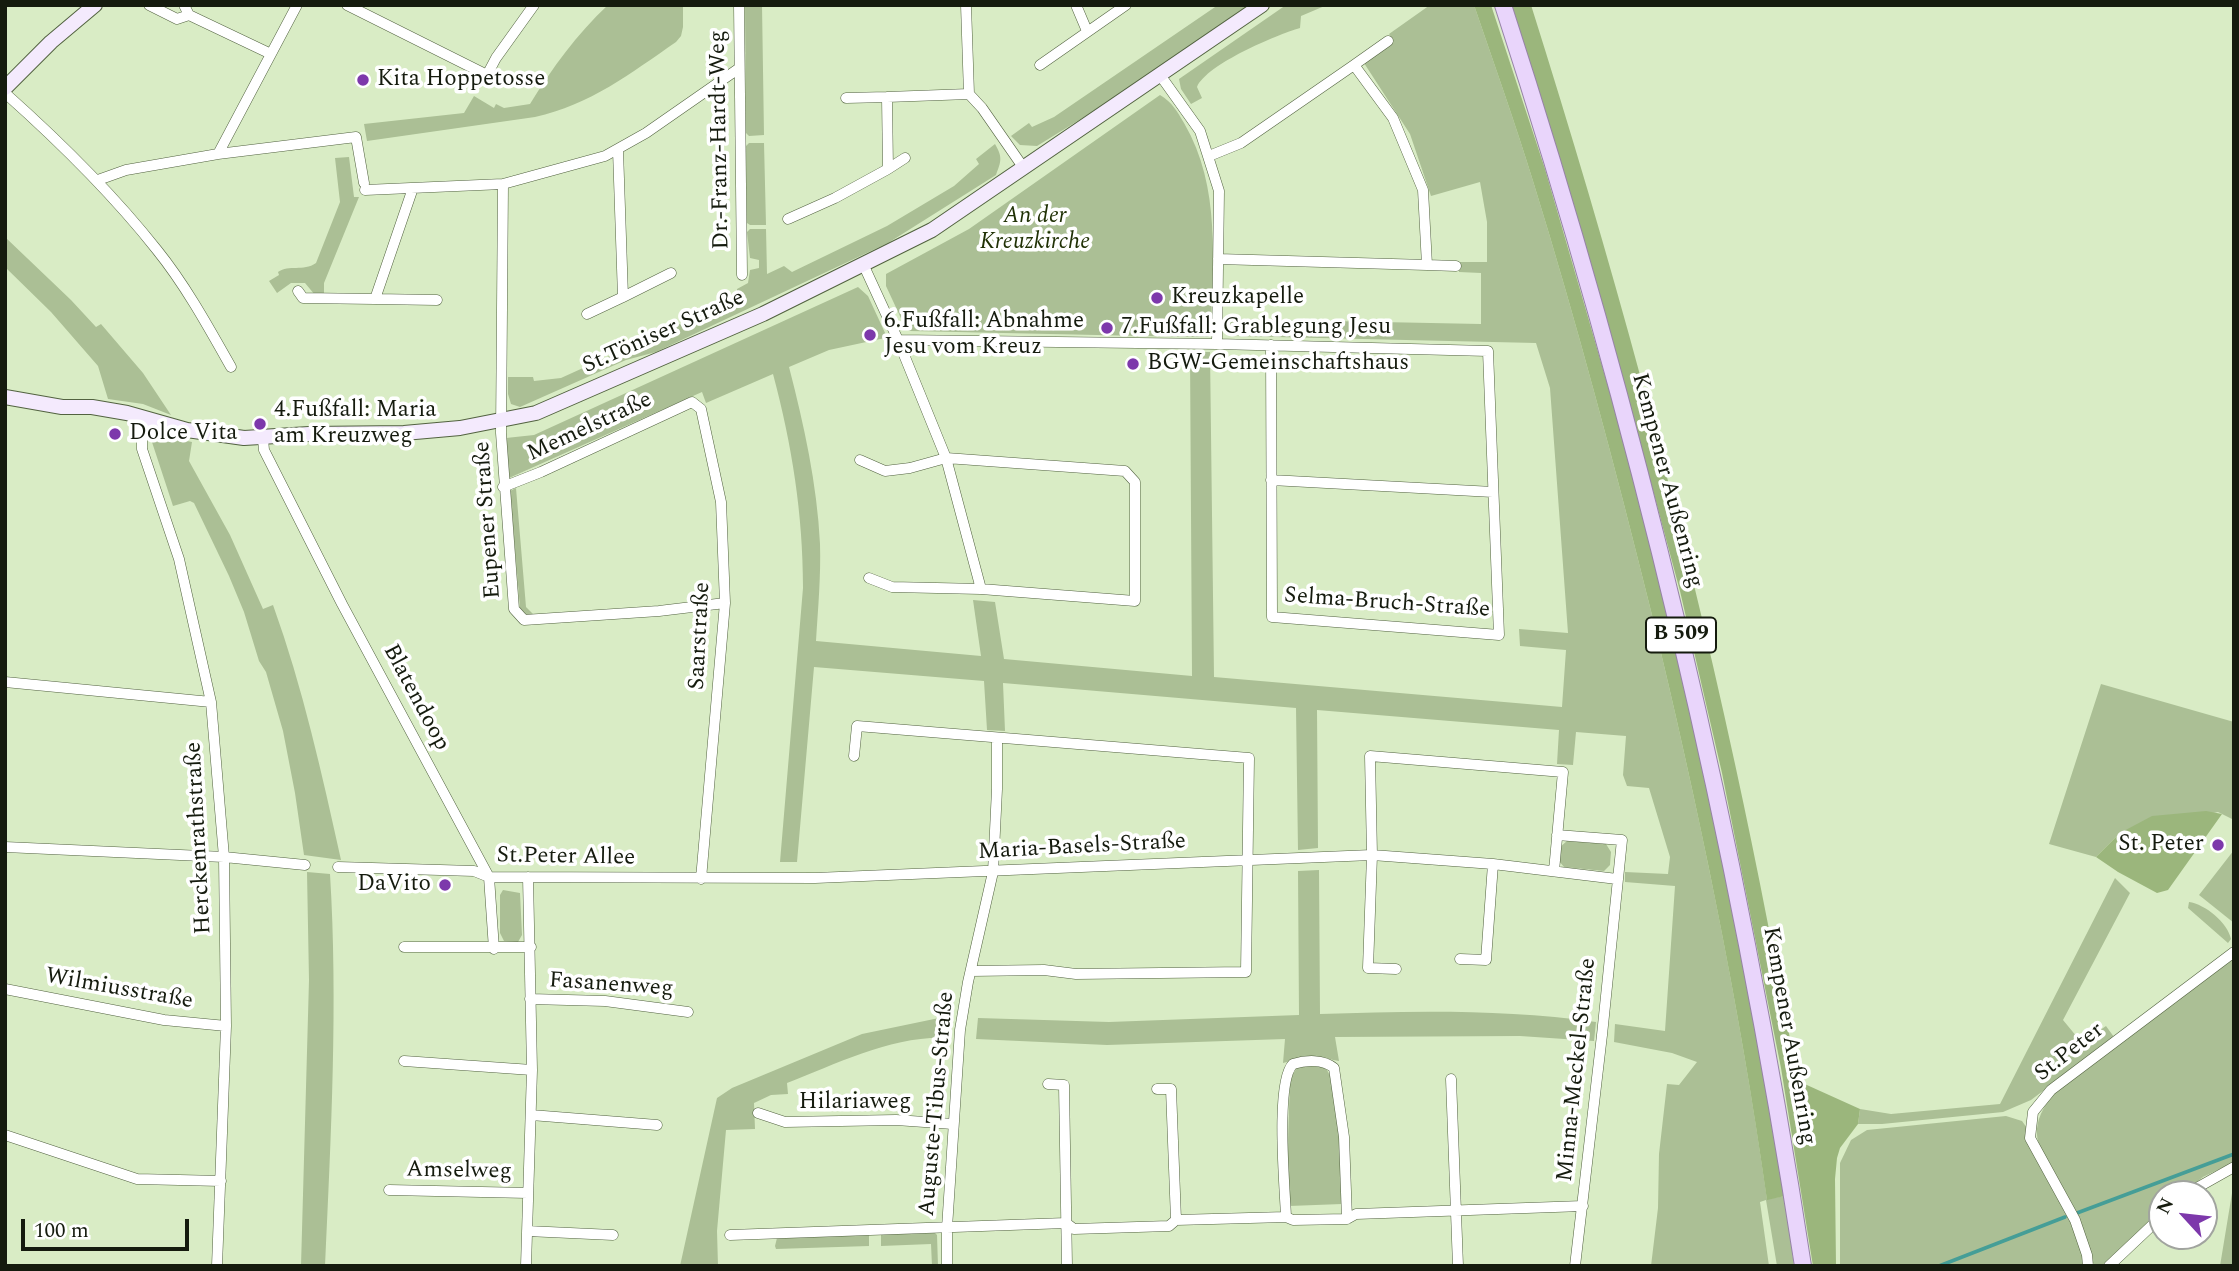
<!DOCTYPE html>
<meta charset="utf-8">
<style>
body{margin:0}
#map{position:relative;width:2239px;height:1271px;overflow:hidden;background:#d9ecc5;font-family:Spectral,serif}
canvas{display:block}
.frame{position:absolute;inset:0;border:7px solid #151b0e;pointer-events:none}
.north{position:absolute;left:2148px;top:1180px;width:70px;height:70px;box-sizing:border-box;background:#fff;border:2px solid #a1a49f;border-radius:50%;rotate:297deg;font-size:19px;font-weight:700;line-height:28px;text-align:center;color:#151b0e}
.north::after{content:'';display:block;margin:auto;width:24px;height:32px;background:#7d38ab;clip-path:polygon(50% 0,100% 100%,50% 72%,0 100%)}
.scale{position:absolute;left:21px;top:1219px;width:168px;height:32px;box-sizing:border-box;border:4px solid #151b0e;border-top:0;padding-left:9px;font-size:21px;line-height:24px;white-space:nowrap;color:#151b0e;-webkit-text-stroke:5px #fff;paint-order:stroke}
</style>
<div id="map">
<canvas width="2239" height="1271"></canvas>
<div class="frame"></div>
<div class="north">N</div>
<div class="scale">100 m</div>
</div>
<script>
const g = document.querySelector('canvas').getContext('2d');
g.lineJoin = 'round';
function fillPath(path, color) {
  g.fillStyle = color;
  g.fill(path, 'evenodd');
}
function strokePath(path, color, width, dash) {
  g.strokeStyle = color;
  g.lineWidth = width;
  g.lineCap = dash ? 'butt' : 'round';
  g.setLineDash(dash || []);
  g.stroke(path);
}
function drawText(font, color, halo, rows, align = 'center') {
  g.font = font + ' Spectral,serif';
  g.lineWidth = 7;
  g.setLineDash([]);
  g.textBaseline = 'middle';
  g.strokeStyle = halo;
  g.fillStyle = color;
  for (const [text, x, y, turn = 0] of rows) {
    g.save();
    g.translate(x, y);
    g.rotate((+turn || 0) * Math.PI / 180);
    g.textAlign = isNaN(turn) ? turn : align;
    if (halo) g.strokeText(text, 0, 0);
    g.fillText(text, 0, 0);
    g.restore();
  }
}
fillPath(new Path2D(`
 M608 5H683V27L681 36 676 42C631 73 590 105 535 117L367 141 364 124 464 113 474 96 494 108 496 104 504 108 530 104C553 67 576 35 608 5Z
 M745 5H762L764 135 749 136 746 133Z
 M1218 5H1251L1115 98 1037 146 1020 145 1011 136 1029 123 1032 127 1054 117Z
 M1286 5H1327L1301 16 1300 28C1276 35 1207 64 1197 87L1202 98 1191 104 1181 89 1179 79Z
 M1430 5H1474C1494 64 1515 122 1533 181 1577 323 1615 466 1651 611 1698 805 1739 1001 1767 1199L1785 1196 1794 1266H1777L1766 1200 1760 1202 1769 1266 1735 1264 1733 1266H1651L1658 1208 1659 1154 1667 1084 1679 1085 1697 1062 1672 1053 1614 1042 1615 1024 1665 1031 1675 886 1625 882V872L1668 874 1670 857 1649 788 1627 786 1623 775 1626 736 1576 732 1573 765 1557 764 1559 730 1317 710 1318 848 1298 850 1296 708 1003 683 1005 731 987 730 984 681 814 667 797 862H780L803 588C803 514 792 445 773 374L706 403 702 392 509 478 506 438 534 435 858 287 868 296 886 335 885 338 829 350 789 367C804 425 817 484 820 544 821 576 818 609 816 641L981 656 973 600 995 602 1004 659 1192 676 1190 352H1210L1214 677 1562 707 1566 650 1520 646 1519 629 1568 633 1550 388 1536 343 1233 336 1228 331 1229 319 1481 324V273L1459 272V262H1487V222L1480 182 1431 196 1410 134 1364 63 1394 42 1389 34Z
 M1160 95C1172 102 1177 111 1184 123 1222 188 1212 262 1211 334L1208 337H1190L910 331 906 329 886 286V274L969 229Z
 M749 143H764L766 225H750L747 223 746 146Z
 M995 144C1003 158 1001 161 996 175L888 243 656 352 626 360 520 407 511 404 508 394V377H533L534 381 561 378 737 298V289L748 283 750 270 759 268V260L750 258 747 232 750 229H766L767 274 784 266 792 272 887 226 954 186 979 164 976 159Z
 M349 157 354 197H359L324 283V295H315L305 283H291L277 293 269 281 279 275 278 272C289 264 303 272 316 263L340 202 335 158Z
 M5 237 71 300 96 327 101 324 143 373 171 415 143 404 108 399 98 366 51 312 5 267Z
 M149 433 192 442 189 461 230 535 263 609 273 605C303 688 322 774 341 860L304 855 295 793 283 731 266 672 259 661 244 612 229 576 194 503 190 501 173 506Z
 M516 488 526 607 534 615H527L520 608 510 491Z
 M2101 684 2234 722V820L2218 812 2120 833 2096 857 2049 844Z
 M1567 841 1606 844 1611 852 1610 865 1604 871 1564 867 1559 861 1560 847Z
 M2234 850V923L2199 895Z
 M1319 870 1320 1014C1412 1011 1505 1009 1596 1022L1594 1041 1520 1036 1335 1037 1339 1061C1318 1057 1303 1057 1283 1063L1285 1039 1107 1045 976 1039 978 1018 1109 1022 1299 1015 1298 871Z
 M307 872 330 874C338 1003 331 1136 325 1266H301L309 980Z
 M2115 878 2130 893 2063 1020 2082 1043 2106 1026 2114 1037 2031 1100 2003 1112 1882 1124H1858L1860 1109 1891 1114 2000 1104Z
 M503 890 520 893 522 935 518 942 504 941 500 933V895Z
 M2189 902C2205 904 2228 923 2231 939L2228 943 2188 908Z
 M2234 958V1162L2203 1177 2182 1194H2162V1213L2107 1265 2097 1266 2093 1263C2089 1245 2084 1229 2076 1212 2066 1191 2034 1152 2037 1129 2038 1115 2047 1102 2055 1091Z
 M939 1018 953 1019 951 1038C895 1034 838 1063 787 1083L788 1094 771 1095 754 1103 755 1129 726 1130 717 1231 718 1266H680L717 1098 732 1088 862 1034Z
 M1302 1066 1324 1067C1341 1078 1342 1181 1342 1204L1289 1206 1287 1171 1290 1078 1297 1068Z
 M2006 1116 2022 1121 2027 1128C2044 1164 2081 1228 2084 1266H1840V1163L1851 1140 1867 1130Z
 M2234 1181V1266H2220Z
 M935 1233 937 1235 938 1266H932L931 1244 881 1246V1234Z
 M869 1235V1246L776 1249 775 1246 777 1238Z`), '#abbf95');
fillPath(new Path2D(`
 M1474 5H1491L1545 169 1641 500 1738 919 1785 1196 1767 1200C1739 1001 1698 805 1651 611 1615 466 1577 323 1533 181 1515 122 1494 64 1474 5Z
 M1512 5H1531C1610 255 1680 508 1735 764 1758 869 1778 975 1798 1081L1860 1109 1858 1124 1840 1148 1837 1158 1835 1179 1836 1266H1813L1781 1068 1722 773 1680 591 1613 342Z
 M2206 811 2222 814 2168 890 2157 893 2118 872 2096 857 2120 833 2152 816Z`), '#9bb67c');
strokePath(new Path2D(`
 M2077 1213 2234 1154
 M1939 1266 2065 1217`), '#459e97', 3.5);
const street = new Path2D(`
 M149 5 177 19 189 15
 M184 5 189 15 271 54
 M347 5 487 75 496 58 534 5
 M739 5 742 275
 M966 5 969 94 982 108 1023 167
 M1076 5 1087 31
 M1040 65 1126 5
 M1354 65 1388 41
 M1160 75 1200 131 1219 191 1217 344
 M5 93C60 142 112 193 157 250 186 286 209 328 231 367
 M846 98 887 97
 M618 150 623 297 671 273
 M218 154 297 5
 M1209 156 1241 143 1354 65 1393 118 1423 190 1427 265 1218 259
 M888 169 905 158
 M98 180 126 170 218 154 356 137 364 183
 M503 184 501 433 514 609 524 620 659 611 725 603
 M365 190 503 184 605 156 646 133 738 69
 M788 219 835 198 888 169 887 97 969 94
 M1427 265 1456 266
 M864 266 898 340 946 458 981 589
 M298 291 303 298 375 299 413 188
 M375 299 437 300
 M587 314 623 297
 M898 340 1217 344 1488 351 1499 635 1272 617 1271 345
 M142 417V449L179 559 211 702 224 857 226 1026 217 1266
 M263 439 264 450 342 604 489 877 494 949
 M860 460 885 471 910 468 946 458 1125 471 1135 482V601L981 589 892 587 869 578
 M1271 480 1493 492
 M503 487 541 472 692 402 701 409 721 502 725 603 701 879
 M5 682 211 702
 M854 756 857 726 1249 758 1246 972 1076 974 1044 970 971 971
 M1557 835 1622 840 1602 1035 1575 1266
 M5 847 224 857 305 865
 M338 867 474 871 489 877 815 878 1372 855 1493 864 1617 879
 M404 947H531
 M1460 959 1486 960 1493 864
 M1396 969 1368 968 1372 855 1370 756 1563 772 1554 871
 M5 989 164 1020 226 1026
 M530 999 605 1001 688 1012
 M404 1061 532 1070
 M1451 1079 1458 1266
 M1048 1084 1064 1085 1067 1266
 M1157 1089H1171L1176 1220
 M758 1113 785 1122 896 1120 953 1124
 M531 1115 657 1125
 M5 1135 137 1179 221 1181
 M389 1190 528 1193
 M2186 1194 2234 1167
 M1286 1217C1285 1189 1275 1081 1293 1064 1306 1060 1323 1059 1334 1068L1344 1137 1347 1219
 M527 1231 613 1235
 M730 1235 1066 1223 1074 1229 1169 1226 1176 1220 1286 1217 1293 1220 1347 1219 1356 1214 1583 1206
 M526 1266 532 1070 528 877
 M947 1266V1228L960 1030 968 982 993 872 997 789V738
 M2088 1266 2087 1255 2075 1220 2030 1138 2033 1112 2051 1090 2234 952
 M2109 1266 2162 1216`);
const secondary = new Path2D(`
 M5 88 51 42 95 5
 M5 397 62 407H92L127 413 187 430 244 438 309 434 404 433 460 428 536 413 763 314 932 230 1262 5`);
const primary = new Path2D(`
 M1503 5C1638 420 1737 835 1803 1266`);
strokePath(street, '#526240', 11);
strokePath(secondary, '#526240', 16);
strokePath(primary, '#9682a7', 18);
strokePath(street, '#fff', 10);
strokePath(secondary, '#f4eafd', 14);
strokePath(primary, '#e9d5fb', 16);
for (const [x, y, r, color] of [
 [363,80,7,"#7d38ab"],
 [1157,298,7,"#7d38ab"],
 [1107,328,7,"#7d38ab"],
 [870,335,7,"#7d38ab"],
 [1133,364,7,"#7d38ab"],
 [260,424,7,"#7d38ab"],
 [115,434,7,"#7d38ab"],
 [2218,845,7,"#7d38ab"],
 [445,885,7,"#7d38ab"]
]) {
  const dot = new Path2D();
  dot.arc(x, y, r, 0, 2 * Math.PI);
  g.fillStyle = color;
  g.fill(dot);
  strokePath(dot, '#fff', 2.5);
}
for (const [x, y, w] of [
 [1681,635,70]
]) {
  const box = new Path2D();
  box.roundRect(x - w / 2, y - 17.5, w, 35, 5);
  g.fillStyle = '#fff';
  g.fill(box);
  strokePath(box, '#151b0e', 2);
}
drawText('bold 21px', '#151b0e', null, [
 ["B 509",1681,635]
]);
drawText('23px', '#151b0e', '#fff', [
 ["Kita Hoppetosse",377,80],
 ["Kreuzkapelle",1171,298],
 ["6.Fußfall: Abnahme",884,322],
 ["Jesu vom Kreuz",884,348],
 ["7.Fußfall: Grablegung Jesu",1121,328],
 ["BGW-Gemeinschaftshaus",1147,364],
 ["4.Fußfall: Maria",274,411],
 ["am Kreuzweg",274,437],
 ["Dolce Vita",129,434],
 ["St. Peter",2204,845,"right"],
 ["DaVito",431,885,"right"]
], 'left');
drawText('23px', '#151b0e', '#fff', [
 ["Dr.-Franz-Hardt-Weg",721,140,-91],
 ["St.Töniser Straße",664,333,-24],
 ["Memelstraße",590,428,-25],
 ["Kempener Außenring",1666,481,75],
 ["Eupener Straße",489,520,-94],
 ["Selma-Bruch-Straße",1387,604,4],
 ["Saarstraße",701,636,-87],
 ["Blatendoop",415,698,62],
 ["Herckenrathstraße",200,838,-93],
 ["Maria-Basels-Straße",1082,848,-3],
 ["St.Peter Allee",566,858,1],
 ["Fasanenweg",611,986,4],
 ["Wilmiusstraße",119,990,10],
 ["Kempener Außenring",1788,1036,80],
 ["St.Peter",2070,1053,-38],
 ["Minna-Meckel-Straße",1578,1070,-84],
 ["Hilariaweg",855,1103],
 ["Auguste-Tibus-Straße",938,1104,-85],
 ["Amselweg",459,1172,1]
]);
drawText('italic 23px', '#203105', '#fff', [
 ["An der",1035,217],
 ["Kreuzkirche",1035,243]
]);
</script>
